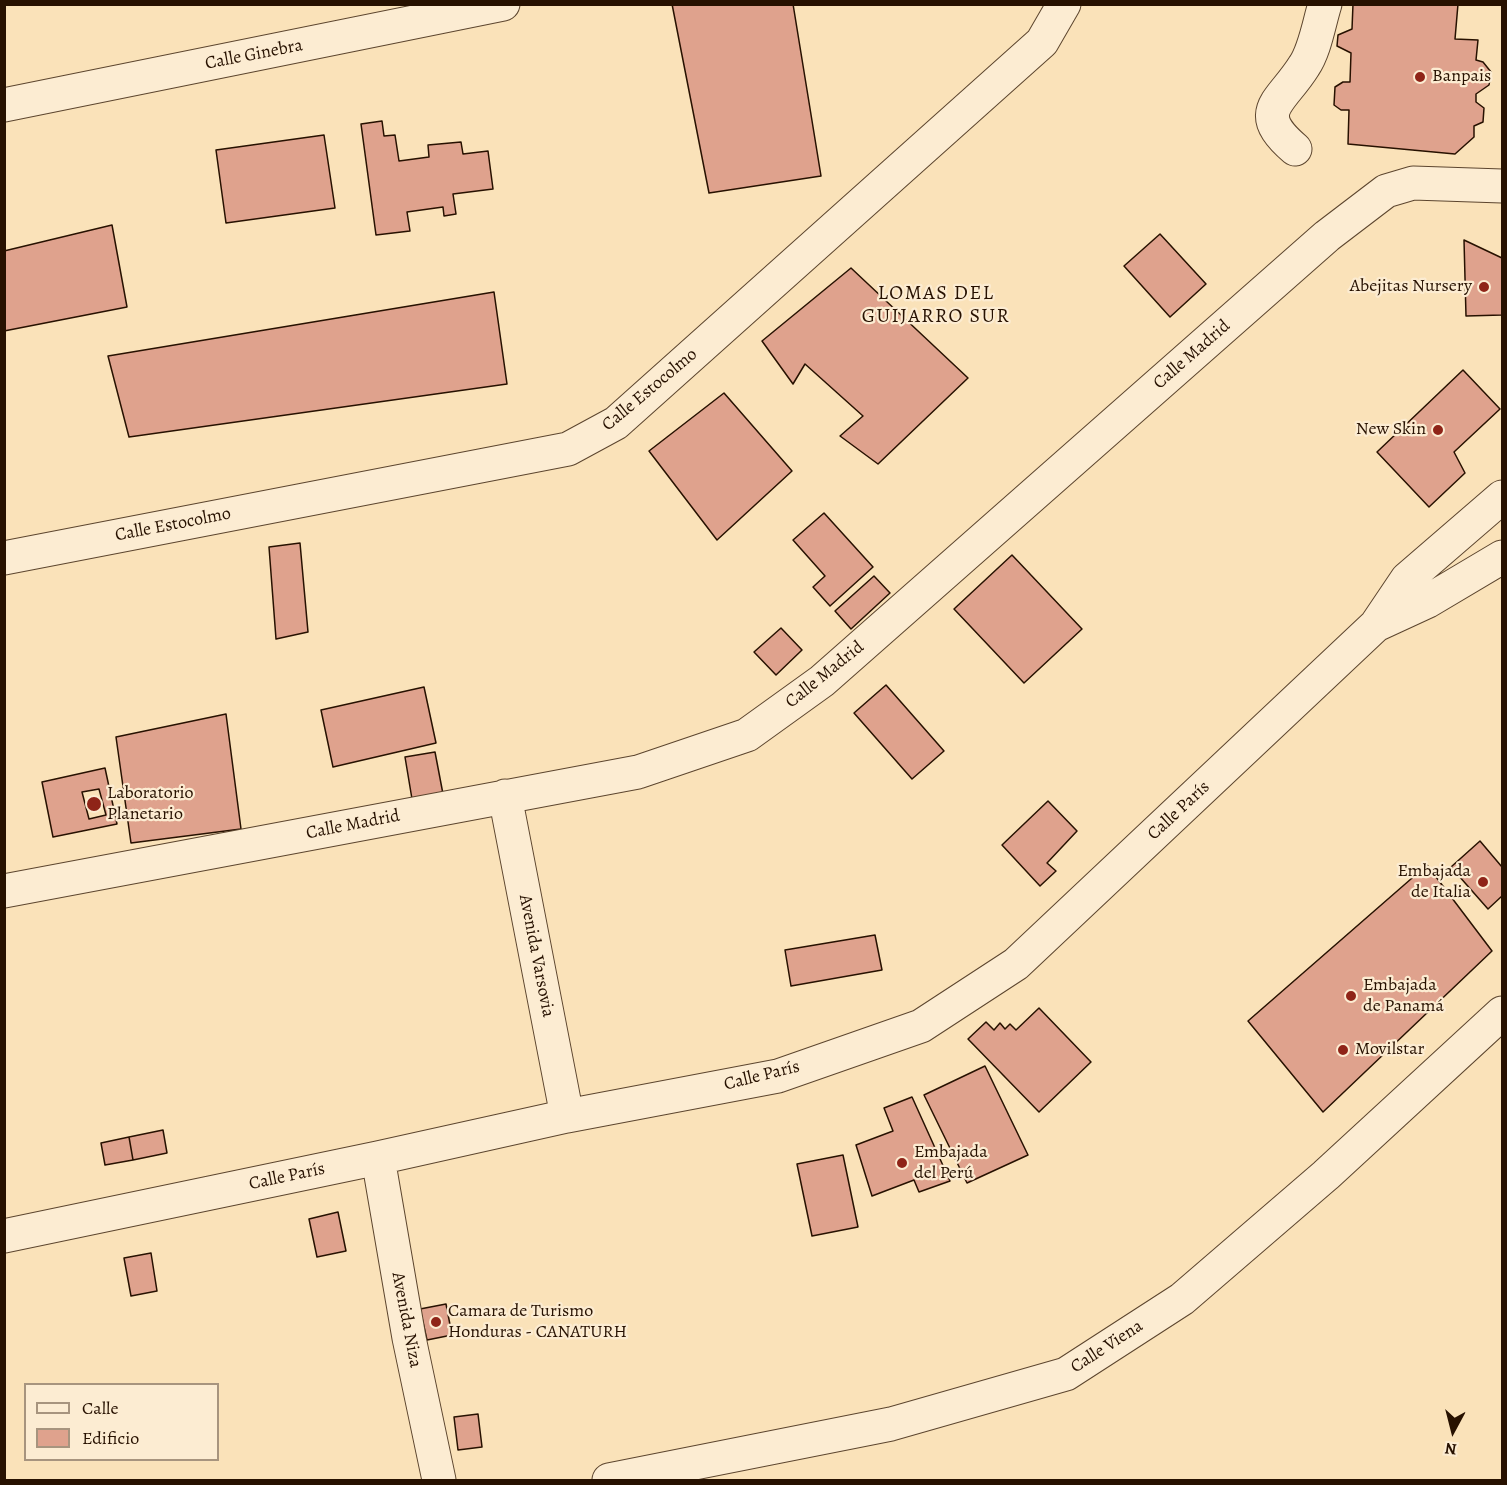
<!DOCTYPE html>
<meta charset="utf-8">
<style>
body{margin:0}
#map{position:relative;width:1507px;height:1485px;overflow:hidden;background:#fae2b9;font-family:Alegreya,serif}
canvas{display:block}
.frame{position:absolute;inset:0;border:6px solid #271100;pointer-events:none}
.legend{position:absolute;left:24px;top:1383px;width:195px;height:78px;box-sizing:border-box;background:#fcecd2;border:2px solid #a7947e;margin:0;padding:8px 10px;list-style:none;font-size:18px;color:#271100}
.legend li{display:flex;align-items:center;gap:12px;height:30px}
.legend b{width:30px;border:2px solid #a7947e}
.north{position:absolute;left:1423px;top:1401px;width:60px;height:60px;-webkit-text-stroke:4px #fcecd2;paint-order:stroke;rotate:187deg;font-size:16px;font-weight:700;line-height:24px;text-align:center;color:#271100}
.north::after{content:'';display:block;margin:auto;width:21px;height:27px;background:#271100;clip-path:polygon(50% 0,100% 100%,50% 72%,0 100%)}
</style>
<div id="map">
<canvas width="1507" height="1485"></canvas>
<div class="frame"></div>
<ul class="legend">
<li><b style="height:8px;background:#fcecd2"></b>Calle</li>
<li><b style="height:16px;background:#dfa28d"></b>Edificio</li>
</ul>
<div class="north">N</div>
</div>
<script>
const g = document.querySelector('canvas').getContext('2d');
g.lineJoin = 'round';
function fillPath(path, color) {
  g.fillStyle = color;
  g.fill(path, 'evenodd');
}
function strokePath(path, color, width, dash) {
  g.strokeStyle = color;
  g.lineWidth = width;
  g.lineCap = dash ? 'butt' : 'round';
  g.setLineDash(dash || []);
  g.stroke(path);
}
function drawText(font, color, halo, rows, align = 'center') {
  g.font = font + ' Alegreya,serif';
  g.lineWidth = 4.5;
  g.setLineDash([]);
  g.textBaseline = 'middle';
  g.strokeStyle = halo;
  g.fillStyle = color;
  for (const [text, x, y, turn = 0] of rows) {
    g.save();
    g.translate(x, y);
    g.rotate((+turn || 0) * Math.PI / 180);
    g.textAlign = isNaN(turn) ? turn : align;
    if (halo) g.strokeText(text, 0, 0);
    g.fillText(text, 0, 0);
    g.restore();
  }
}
const building = new Path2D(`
 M672 4H793L821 176 709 193Z
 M1353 4H1458L1455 39 1478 40 1476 60 1483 62 1491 72 1489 85 1476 94V102L1484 108 1483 122 1474 126V137L1455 154 1348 144 1349 110H1341L1334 105 1335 87 1343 82H1350L1351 53 1337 46 1338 35 1352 29Z
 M382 121 384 136 395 135 399 161 429 157 428 145 461 142 463 154 488 151 493 189 453 194 456 214 444 216 443 207 407 212 410 231 376 235 361 124Z
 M324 135 335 208 226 223 216 150Z
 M112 225 127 307 4 331V251Z
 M1160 234 1206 284 1170 317 1124 266Z
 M1464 240 1502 258V315L1466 316Z
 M851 268 968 378 878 464 840 436 863 416 805 364 793 384 762 341Z
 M494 292 507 384 129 437 108 356Z
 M1463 370 1500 409 1454 452 1465 473 1429 507 1377 452Z
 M724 393 792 471 717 540 649 451Z
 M824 513 873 567 830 606 813 587 825 576 793 540Z
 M300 543 308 632 276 639 269 547Z
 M1012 555 1082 629 1024 683 954 609Z
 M874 576 890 593 851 629 835 611Z
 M781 628 802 650 776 675 754 652Z
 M886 685 944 751 912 779 854 713Z
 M424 687 436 743 333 767 321 710Z
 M226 714 241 829 131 843 116 737Z
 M435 752 443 794 412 799 405 757Z
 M105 768 117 824 53 837 42 782Z
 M99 789 106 815 89 819 82 792Z
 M1048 801 1077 831 1047 863 1056 871 1040 886 1002 845Z
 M1480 841 1502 867V896L1488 909 1451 867Z
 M1427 865 1492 951 1323 1112 1248 1021Z
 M875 935 882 970 791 986 785 950Z
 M1039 1008 1091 1062 1039 1112 968 1039 986 1022 994 1030 1000 1023 1005 1029 1010 1024 1016 1030Z
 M985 1066 1028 1155 967 1183 924 1095Z
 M912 1097 950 1181 919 1192 914 1180 872 1196 856 1145 893 1131 884 1108Z
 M163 1130 167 1153 133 1160 129 1137Z
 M129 1137 133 1160 105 1165 101 1143Z
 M843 1155 858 1227 812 1236 797 1164Z
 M338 1212 346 1251 317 1257 309 1219Z
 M151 1253 157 1291 131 1296 124 1258Z
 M446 1304 452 1335 427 1340 420 1309Z
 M478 1414 482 1447 458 1450 454 1417Z`);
fillPath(building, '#dfa28d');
strokePath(building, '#271100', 1.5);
const minor = new Path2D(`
 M4 105 503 4
 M1295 149C1251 111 1281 103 1304 66 1315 50 1319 23 1325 4
 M4 558 568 449 616 423 1042 42 1064 4
 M1376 625 1428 601 1502 557
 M505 796 567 1116
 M4 891 638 772 747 735 822 681 1327 236 1386 191 1413 183 1502 186
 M378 1158 409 1338 439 1480
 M4 1236 378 1158 567 1116 778 1076 921 1026 1016 964 1376 625 1407 579 1502 497
 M609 1480 891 1424 1066 1374 1182 1299 1326 1175 1502 1013`);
strokePath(minor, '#5c452e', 35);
strokePath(minor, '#fcecd2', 33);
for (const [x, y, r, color] of [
 [1420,77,6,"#8f2418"],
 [1484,287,6,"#8f2418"],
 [1438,430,6,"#8f2418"],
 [94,804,8,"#8f2418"],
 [1483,882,6,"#8f2418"],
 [1351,996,6,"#8f2418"],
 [1343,1050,6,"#8f2418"],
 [902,1163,6,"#8f2418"],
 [436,1322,6,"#8f2418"]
]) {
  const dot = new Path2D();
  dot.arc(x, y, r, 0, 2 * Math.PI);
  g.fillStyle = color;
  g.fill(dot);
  strokePath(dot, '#fcecd2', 2);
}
drawText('18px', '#271100', '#fcecd2', [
 ["Calle Ginebra",254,55,-11],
 ["Calle Madrid",1192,355,-41],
 ["Calle Estocolmo",650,390,-40],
 ["Calle Estocolmo",173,525,-11],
 ["Calle Madrid",825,675,-39],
 ["Calle París",1179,811,-43],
 ["Calle Madrid",353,825,-11],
 ["Avenida Varsovia",536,956,79],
 ["Calle París",762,1076,-14],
 ["Calle París",287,1177,-12],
 ["Avenida Niza",406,1320,79],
 ["Calle Viena",1107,1347,-33]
]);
drawText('18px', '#271100', '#fcecd2', [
 ["Banpais",1432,77],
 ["Abejitas Nursery",1472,287,"right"],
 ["New Skin",1426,430,"right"],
 ["Laboratorio",107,794],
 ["Planetario",107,815],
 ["Embajada",1471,872,"right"],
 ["de Italia",1471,893,"right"],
 ["Embajada",1363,986],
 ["de Panamá",1363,1007],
 ["Movilstar",1355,1050],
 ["Embajada",914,1153],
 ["del Perú",914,1174],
 ["Camara de Turismo",448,1312],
 ["Honduras - CANATURH",448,1333]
], 'left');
g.letterSpacing = '1.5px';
drawText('20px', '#271100', '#fcecd2', [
 ["LOMAS DEL",936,294],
 ["GUIJARRO SUR",936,317]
]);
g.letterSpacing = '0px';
</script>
